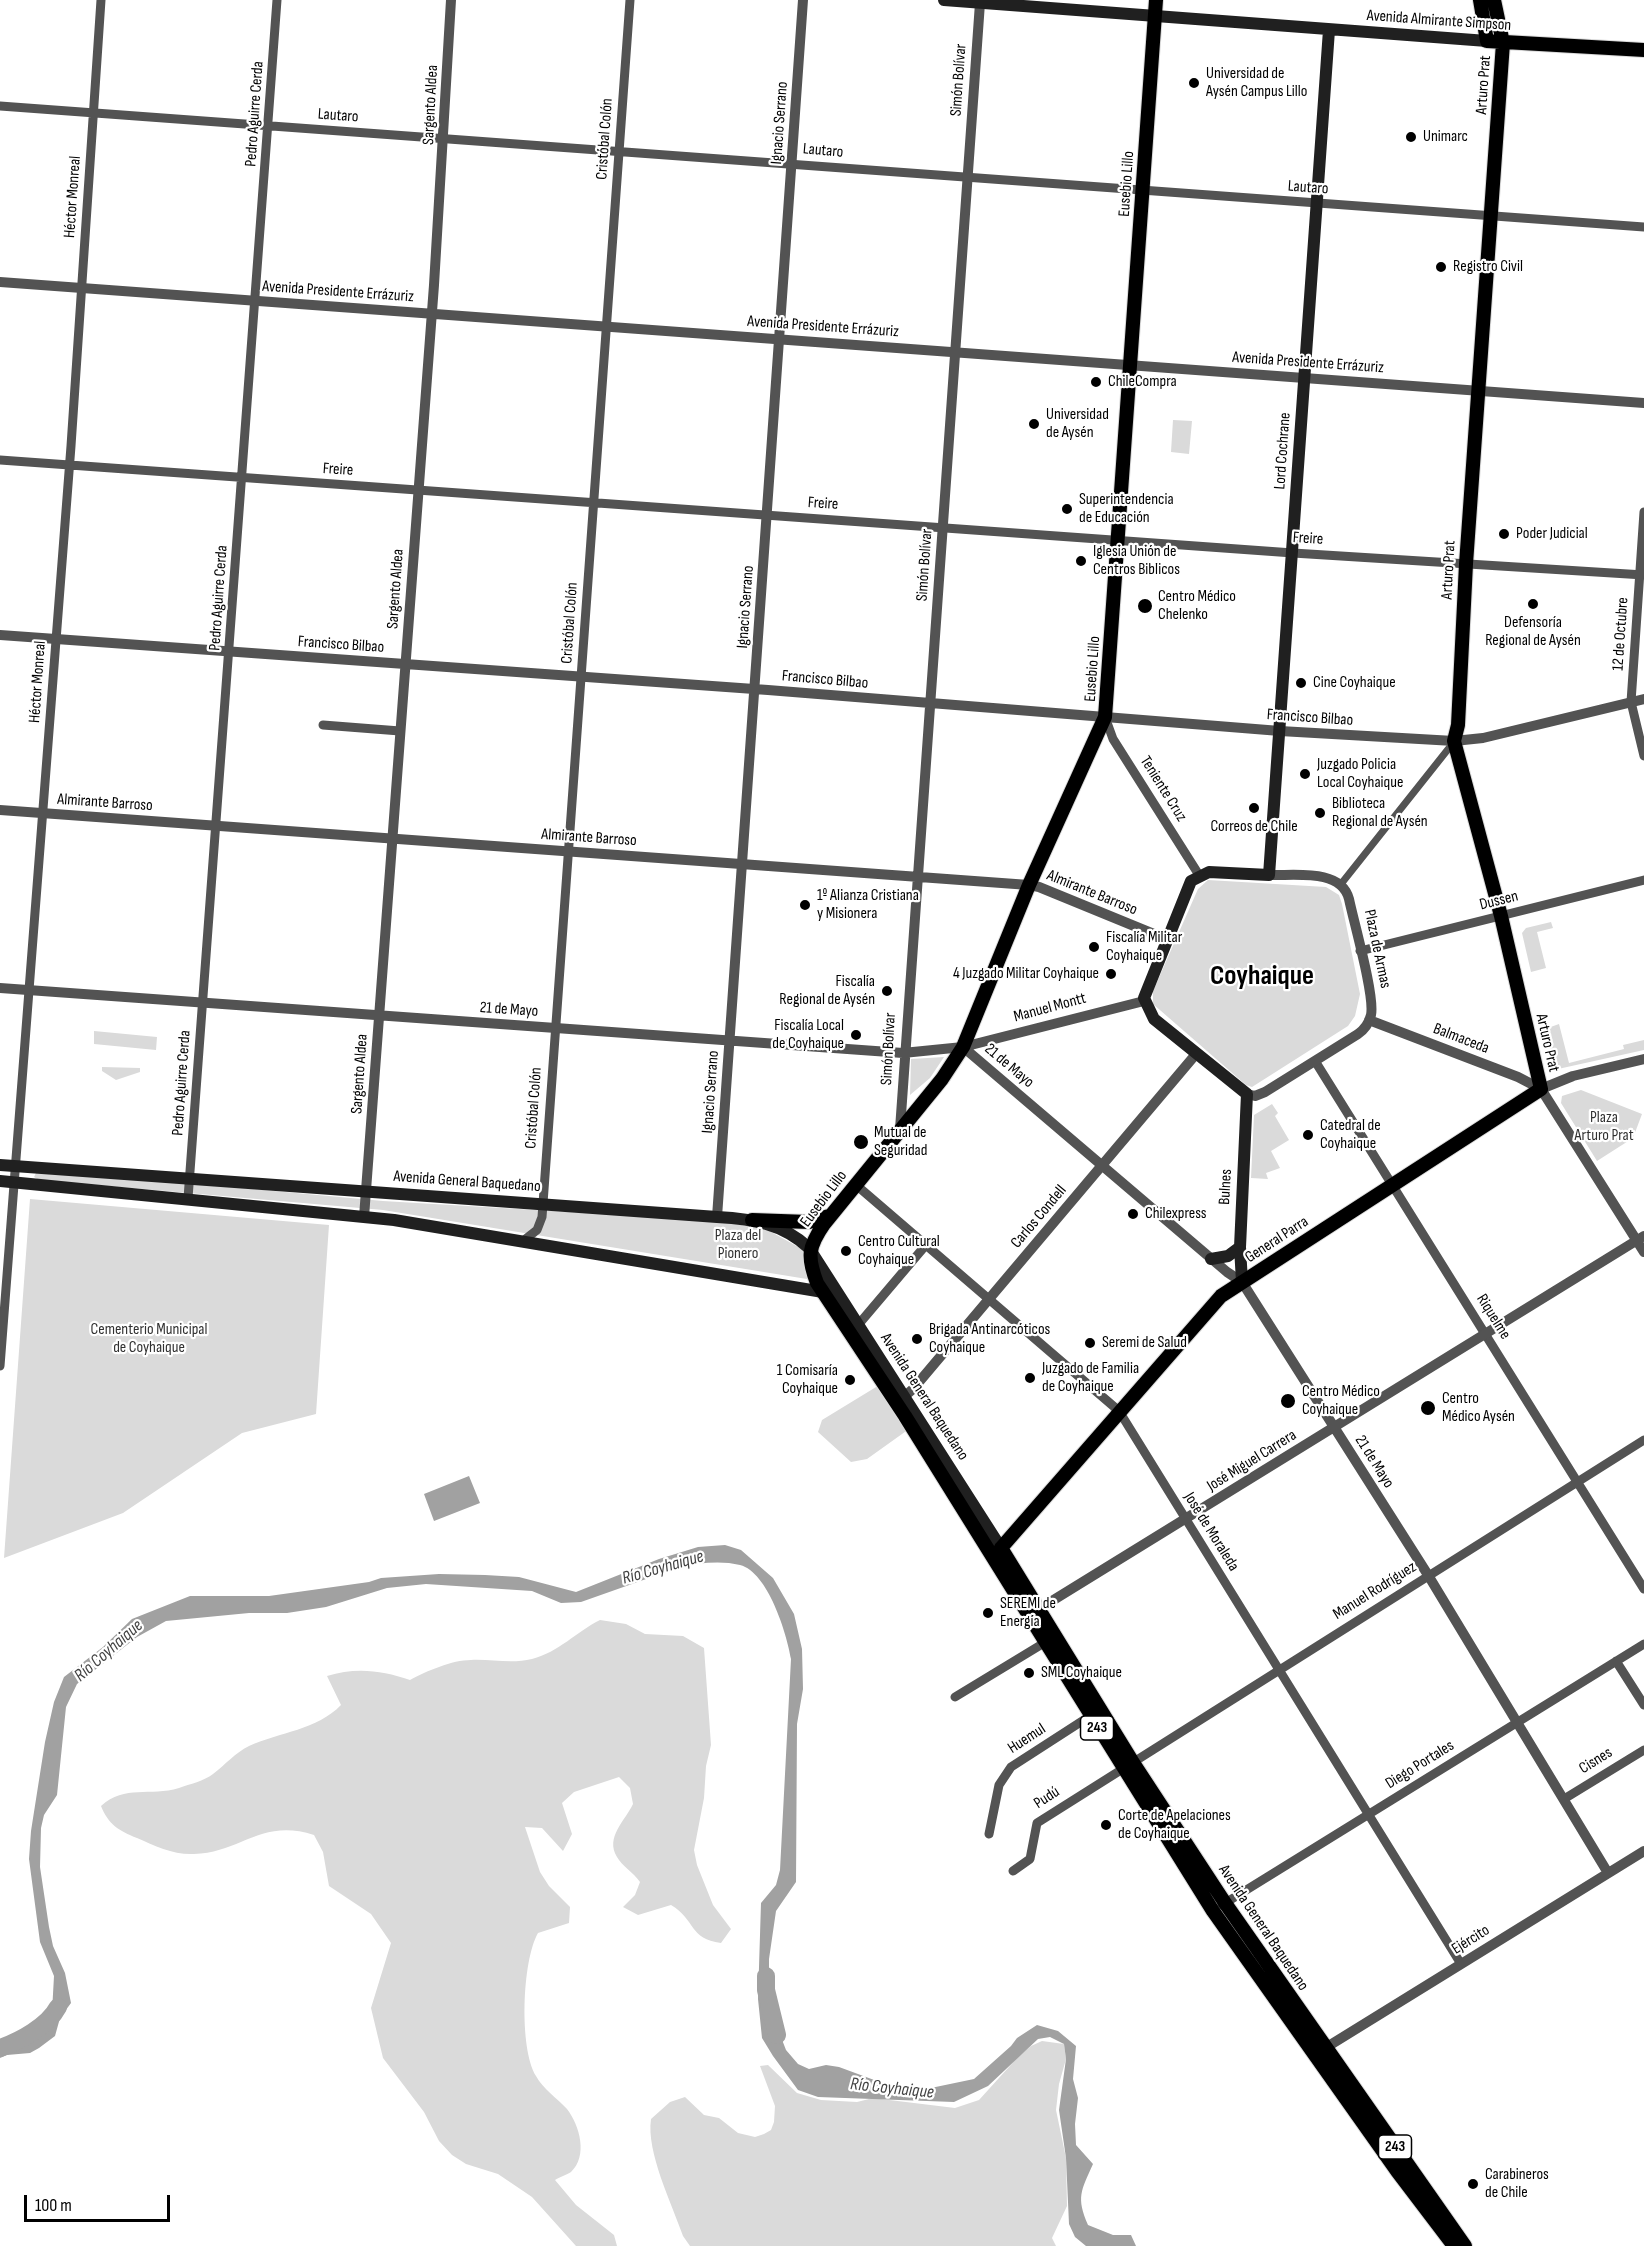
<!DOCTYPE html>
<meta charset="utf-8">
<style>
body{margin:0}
#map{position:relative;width:1644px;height:2246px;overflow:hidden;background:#fff;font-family:"Sofia Sans Condensed",sans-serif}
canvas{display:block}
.scale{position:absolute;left:24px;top:2195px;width:146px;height:27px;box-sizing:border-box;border:3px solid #000;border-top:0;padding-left:8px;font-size:18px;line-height:21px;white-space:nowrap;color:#000;-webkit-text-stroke:4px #fff;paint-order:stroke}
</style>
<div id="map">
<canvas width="1644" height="2246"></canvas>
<div class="scale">100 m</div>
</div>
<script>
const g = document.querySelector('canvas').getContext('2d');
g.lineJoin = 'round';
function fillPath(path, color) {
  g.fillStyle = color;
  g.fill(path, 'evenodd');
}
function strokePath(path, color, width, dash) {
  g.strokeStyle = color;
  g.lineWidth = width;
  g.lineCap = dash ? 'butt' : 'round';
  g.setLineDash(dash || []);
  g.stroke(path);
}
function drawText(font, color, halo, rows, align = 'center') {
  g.font = font + ' "Sofia Sans Condensed",sans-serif';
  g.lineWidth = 4.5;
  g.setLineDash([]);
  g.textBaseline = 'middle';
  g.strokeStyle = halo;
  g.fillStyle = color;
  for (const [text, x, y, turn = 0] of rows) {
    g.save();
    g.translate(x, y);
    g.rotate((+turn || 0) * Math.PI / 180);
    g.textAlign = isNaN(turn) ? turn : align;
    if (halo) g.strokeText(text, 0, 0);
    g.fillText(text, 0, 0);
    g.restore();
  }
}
fillPath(new Path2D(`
 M1173 420 1192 421 1189 454 1171 452Z
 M1208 880 1326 887 1339 895 1342 904 1360 994 1355 1016 1348 1026 1252 1087 1246 1085 1153 1004V991L1198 889Z
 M1551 922 1553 928 1537 932 1546 968 1531 972 1522 933 1526 928Z
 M1559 1024 1569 1063 1624 1049 1623 1045 1644 1040V1050L1558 1069 1554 1064 1545 1029Z
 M94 1031 157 1037 156 1050 94 1044Z
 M944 1057 930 1078 910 1095 911 1059Z
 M102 1067 140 1068V1072L116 1080 102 1071Z
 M1581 1090 1642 1114 1633 1138 1597 1161 1561 1103 1562 1096Z
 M1272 1104 1278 1113 1275 1116 1289 1140 1271 1151 1280 1168 1266 1173 1268 1179 1251 1178 1254 1115Z
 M36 1173 209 1185 383 1201 705 1220 764 1228 802 1249 813 1280 383 1210 39 1180 34 1177Z
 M30 1199 329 1225 316 1414 242 1433 123 1513 4 1558Z
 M881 1384 909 1429 867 1459 851 1462 818 1432 822 1420Z
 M600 1620 626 1624 645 1634 683 1636 704 1648 711 1745 706 1766 704 1798 694 1850 697 1865 713 1905 731 1929 721 1943C689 1939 696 1920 671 1905L638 1915 623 1907 635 1895 640 1882C634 1873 622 1866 617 1857 605 1837 625 1821 633 1804L630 1788 619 1777 574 1792 562 1803 572 1834 563 1851 542 1828 525 1827 540 1872 549 1886 570 1907 569 1923 538 1933C522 1961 519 2048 536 2076 543 2089 557 2098 567 2109 580 2126 588 2156 571 2172 567 2175 559 2177 555 2180L576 2205 614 2235 617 2246H576L532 2197 498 2174 466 2164 452 2155 439 2141 424 2112 383 2058 371 2008 391 1943 371 1914 329 1886 323 1852 314 1835C261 1818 241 1853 194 1854 174 1855 155 1846 137 1838 119 1831 108 1824 101 1806 125 1784 150 1797 179 1788 190 1784 204 1781 213 1774 226 1764 235 1753 249 1746 280 1732 317 1730 341 1705L327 1676C355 1667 382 1670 410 1680 427 1671 452 1660 471 1660 491 1659 512 1664 532 1659 559 1652 576 1632 600 1620Z
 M1042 2041 1064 2044 1066 2059 1059 2084 1056 2110 1066 2158 1067 2206 1052 2238 1056 2246H690L683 2236C672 2204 646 2152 651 2119L670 2102 685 2097 704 2115 719 2118 738 2133 755 2137 764 2134 771 2130 774 2122 775 2106 760 2066 768 2065 797 2093 821 2100 857 2102 873 2098 955 2108 979 2100 1018 2057 1031 2046Z`), '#dadada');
fillPath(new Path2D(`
 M469 1476 480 1503 434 1521 424 1494Z
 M725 1545 741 1550 773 1578 794 1614 802 1649 803 1689 797 1724 796 1882 776 1911 769 1959V2006L786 2050 798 2064 809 2069 826 2065 839 2067 885 2084 926 2089 974 2079 1011 2046 1017 2038 1037 2025 1058 2031 1076 2046 1073 2079 1078 2098 1075 2124 1076 2145 1093 2164C1081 2191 1076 2197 1088 2225L1113 2235H1131L1136 2246H1086L1075 2237 1069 2224 1066 2158 1059 2110 1066 2059 1064 2044 1050 2037 1038 2039 988 2086 954 2102 818 2097 798 2090 773 2056 762 2038 758 1999 761 1903 776 1885 780 1870 791 1659C787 1634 768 1572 740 1565 721 1560 698 1563 680 1567L581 1602 561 1603 532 1591 426 1584 387 1588 326 1607 287 1613H249L166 1621 137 1637 77 1684 66 1707 57 1795 44 1815 41 1828 40 1867 49 1927 53 1946 65 1973 71 2003 60 2018 55 2036 39 2048 30 2053 7 2055 0 2058V2041L31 2037 37 2033 52 2012 54 1976 40 1942 29 1859 31 1831 45 1742 54 1702 64 1677 103 1647 132 1619 190 1596H269L369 1582 381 1578 439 1574 485 1575 519 1577 576 1592 659 1559 698 1547Z`), '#a1a1a1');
strokePath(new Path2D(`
 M766 1976V1990L777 2035
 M0 2048C20 2041 48 2026 58 2007`), '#a1a1a1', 18);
const primary = new Path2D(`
 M1156 0 1105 717 1029 885 963 1047 942 1079 824 1224C808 1247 807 1257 817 1283L905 1416 1213 1911 1397 2171 1454 2246
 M1480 0 1487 41 1644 50
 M752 1220 809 1222 829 1216
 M1001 1548 1221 1296 1541 1089 1501 916 1454 741 1458 725 1466 564 1503 43 1494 0
 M1001 1548 1132 1761 1225 1903 1465 2246`);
strokePath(primary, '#dbdbdb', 16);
strokePath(new Path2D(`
 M1341 884 1453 743`), '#535353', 7);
strokePath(new Path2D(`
 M0 106 1644 227
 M0 460 1293 553 1644 575
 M1644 512 1631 702 1644 756
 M1105 717 1113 739 1199 875
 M323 725 400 731
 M1360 951 1644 880
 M1315 1061 1644 1589
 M855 1184 1119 1411 1461 1964
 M188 1198 277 0
 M523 1241 537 1230 542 1217 630 0
 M858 1325 925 1246
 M0 1366 71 446 101 0
 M1616 1661 1644 1705
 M955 1697 1044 1643
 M1564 1799 1644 1750
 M989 1834 999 1785 1011 1767 1090 1716
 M1013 1871 1030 1859 1037 1823 1644 1440
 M1222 1905 1644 1644`), '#535353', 9);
strokePath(new Path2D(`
 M0 282 1644 403
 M0 635 768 690 1280 731 1454 741 1483 738 1644 699
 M0 810 1029 885 1039 887 1166 939
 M0 988 903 1053 963 1047 1144 1001
 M1369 1020 1518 1077 1541 1089 1644 1252
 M963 1047 1227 1272 1242 1282 1428 1575 1608 1873
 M1541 1089 1573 1076 1644 1059
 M1247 1094 1255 1096 1265 1092 1358 1034C1365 1029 1369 1023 1371 1015 1375 996 1354 923 1349 899 1341 868 1294 876 1269 875
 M900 1129 980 3
 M364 1217 434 285 451 0
 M717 1217 803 0
 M898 1402 913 1389 1196 1054
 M1034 1612 1644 1236
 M1322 2050 1644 1851`), '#535353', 10);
strokePath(new Path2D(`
 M944 0 1487 41
 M0 1165 717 1217C753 1219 782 1223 809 1248L1001 1548
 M0 1181 394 1220 823 1292
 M1211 1259 1228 1256 1240 1247
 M1242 1282 1240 1247 1247 1094 1154 1019 1144 998 1191 881 1209 872 1269 875 1329 30`), '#202020', 12);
strokePath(primary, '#000', 14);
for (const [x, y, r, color] of [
 [1194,83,6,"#000"],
 [1411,137,6,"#000"],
 [1441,267,6,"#000"],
 [1096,382,6,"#000"],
 [1034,424,6,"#000"],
 [1067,509,6,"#000"],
 [1504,534,6,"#000"],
 [1081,561,6,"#000"],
 [1533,604,6,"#000"],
 [1145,606,8,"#000"],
 [1301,683,6,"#000"],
 [1305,774,6,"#000"],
 [1254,808,6,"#000"],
 [1320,813,6,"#000"],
 [805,905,6,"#000"],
 [1094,947,6,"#000"],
 [1111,974,6,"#000"],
 [887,991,6,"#000"],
 [856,1035,6,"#000"],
 [1308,1135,6,"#000"],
 [861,1142,8,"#000"],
 [1133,1214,6,"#000"],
 [846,1251,6,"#000"],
 [917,1339,6,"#000"],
 [1090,1343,6,"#000"],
 [1030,1378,6,"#000"],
 [850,1380,6,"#000"],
 [1288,1401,8,"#000"],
 [1428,1408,8,"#000"],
 [988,1613,6,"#000"],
 [1029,1673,6,"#000"],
 [1106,1825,6,"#000"],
 [1473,2184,6,"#000"]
]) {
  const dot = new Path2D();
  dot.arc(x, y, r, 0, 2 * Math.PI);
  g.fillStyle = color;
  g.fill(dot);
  strokePath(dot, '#fff', 2);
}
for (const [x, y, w] of [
 [1097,1728,33],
 [1395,2147,33]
]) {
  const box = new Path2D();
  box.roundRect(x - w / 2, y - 12, w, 24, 4.5);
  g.fillStyle = '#fff';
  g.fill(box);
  strokePath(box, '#000', 1.5);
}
drawText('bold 15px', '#000', null, [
 ["243",1097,1728],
 ["243",1395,2147]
]);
drawText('16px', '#000', '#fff', [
 ["Avenida Almirante Simpson",1439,21,4],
 ["Simón Bolívar",959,80,-86],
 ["Arturo Prat",1484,85,-86],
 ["Sargento Aldea",431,105,-87],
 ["Pedro Aguirre Cerda",255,114,-86],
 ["Lautaro",338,116,4],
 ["Ignacio Serrano",780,123,-86],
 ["Cristóbal Colón",605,139,-86],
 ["Lautaro",823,151,5],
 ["Eusebio Lillo",1127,184,-86],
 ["Lautaro",1308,188,4],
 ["Héctor Monreal",73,197,-86],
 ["Avenida Presidente Errázuriz",338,292,4],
 ["Avenida Presidente Errázuriz",823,327,4],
 ["Avenida Presidente Errázuriz",1308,363,4],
 ["Lord Cochrane",1283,451,-86],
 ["Freire",338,470,4],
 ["Freire",823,504,4],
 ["Freire",1308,539,4],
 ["Simón Bolívar",925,565,-86],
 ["Arturo Prat",1449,570,-87],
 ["Sargento Aldea",396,589,-86],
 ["Pedro Aguirre Cerda",219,598,-86],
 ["Ignacio Serrano",746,607,-86],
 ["Cristóbal Colón",570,623,-86],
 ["12 de Octubre",1621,634,-86],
 ["Francisco Bilbao",341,645,4],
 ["Eusebio Lillo",1093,669,-86],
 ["Francisco Bilbao",825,680,5],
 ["Héctor Monreal",38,682,-86],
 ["Francisco Bilbao",1310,718,4],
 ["Teniente Cruz",1163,789,58],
 ["Almirante Barroso",105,803,4],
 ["Almirante Barroso",589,838,4],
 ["Almirante Barroso",1092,893,22],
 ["Dussen",1499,901,-14],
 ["Plaza de Armas",1377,949,78],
 ["Manuel Montt",1050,1008,-15],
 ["21 de Mayo",509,1010,4],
 ["Balmaceda",1461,1039,21],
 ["Arturo Prat",1547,1043,77],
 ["Simón Bolívar",889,1049,-87],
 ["21 de Mayo",1009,1066,40],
 ["Sargento Aldea",360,1074,-86],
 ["Pedro Aguirre Cerda",182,1083,-86],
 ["Ignacio Serrano",711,1092,-86],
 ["Cristóbal Colón",534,1108,-86],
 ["Avenida General Baquedano",467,1182,4],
 ["Bulnes",1226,1187,-87],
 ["Eusebio Lillo",824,1199,-53],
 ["Carlos Condell",1039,1217,-50],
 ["General Parra",1277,1240,-33],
 ["Riquelme",1493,1317,58],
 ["Avenida General Baquedano",924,1397,57],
 ["José Miguel Carrera",1252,1461,-32],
 ["21 de Mayo",1374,1462,58],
 ["José de Moraleda",1211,1532,58],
 ["Manuel Rodríguez",1375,1591,-32],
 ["Huemul",1027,1739,-33],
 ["Cisnes",1596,1761,-32],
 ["Diego Portales",1420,1765,-32],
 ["Pudú",1047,1798,-33],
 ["Avenida General Baquedano",1263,1928,56],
 ["Ejército",1471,1940,-32]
]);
drawText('16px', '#000', '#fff', [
 ["Universidad de",1206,74],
 ["Aysén Campus Lillo",1206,92],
 ["Unimarc",1423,137],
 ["Registro Civil",1453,267],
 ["ChileCompra",1108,382],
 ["Universidad",1046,415],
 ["de Aysén",1046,433],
 ["Superintendencia",1079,500],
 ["de Educación",1079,518],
 ["Poder Judicial",1516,534],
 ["Iglesia Unión de",1093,552],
 ["Centros Biblicos",1093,570],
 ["Centro Médico",1158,597],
 ["Chelenko",1158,615],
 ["Defensoría",1533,623,"center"],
 ["Regional de Aysén",1533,641,"center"],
 ["Cine Coyhaique",1313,683],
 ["Juzgado Policia",1317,765],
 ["Local Coyhaique",1317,783],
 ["Biblioteca",1332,804],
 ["Regional de Aysén",1332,822],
 ["Correos de Chile",1254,827,"center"],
 ["1º Alianza Cristiana",817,896],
 ["y Misionera",817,914],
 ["Fiscalía Militar",1106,938],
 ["Coyhaique",1106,956],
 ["4 Juzgado Militar Coyhaique",1099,974,"right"],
 ["Fiscalía",875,982,"right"],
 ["Regional de Aysén",875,1000,"right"],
 ["Fiscalía Local",844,1026,"right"],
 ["de Coyhaique",844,1044,"right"],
 ["Catedral de",1320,1126],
 ["Coyhaique",1320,1144],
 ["Mutual de",874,1133],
 ["Seguridad",874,1151],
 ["Chilexpress",1145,1214],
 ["Centro Cultural",858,1242],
 ["Coyhaique",858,1260],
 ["Brigada Antinarcóticos",929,1330],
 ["Coyhaique",929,1348],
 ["Seremi de Salud",1102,1343],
 ["Juzgado de Familia",1042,1369],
 ["de Coyhaique",1042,1387],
 ["1 Comisaría",838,1371,"right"],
 ["Coyhaique",838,1389,"right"],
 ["Centro Médico",1302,1392],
 ["Coyhaique",1302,1410],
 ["Centro",1442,1399],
 ["Médico Aysén",1442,1417],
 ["SEREMI de",1000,1604],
 ["Energía",1000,1622],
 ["SML Coyhaique",1041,1673],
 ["Corte de Apelaciones",1118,1816],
 ["de Coyhaique",1118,1834],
 ["Carabineros",1485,2175],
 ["de Chile",1485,2193]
], 'left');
drawText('16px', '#313131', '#fff', [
 ["Plaza",1604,1118],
 ["Arturo Prat",1604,1136],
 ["Plaza del",738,1236],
 ["Pionero",738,1254],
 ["Cementerio Municipal",149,1330],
 ["de Coyhaique",149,1348]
]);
drawText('italic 18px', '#424242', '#fff', [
 ["Río Coyhaique",663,1568,-16],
 ["Río Coyhaique",109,1651,-41],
 ["Río Coyhaique",892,2089,6]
]);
drawText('bold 28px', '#000', '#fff', [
 ["Coyhaique",1262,977]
]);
</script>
